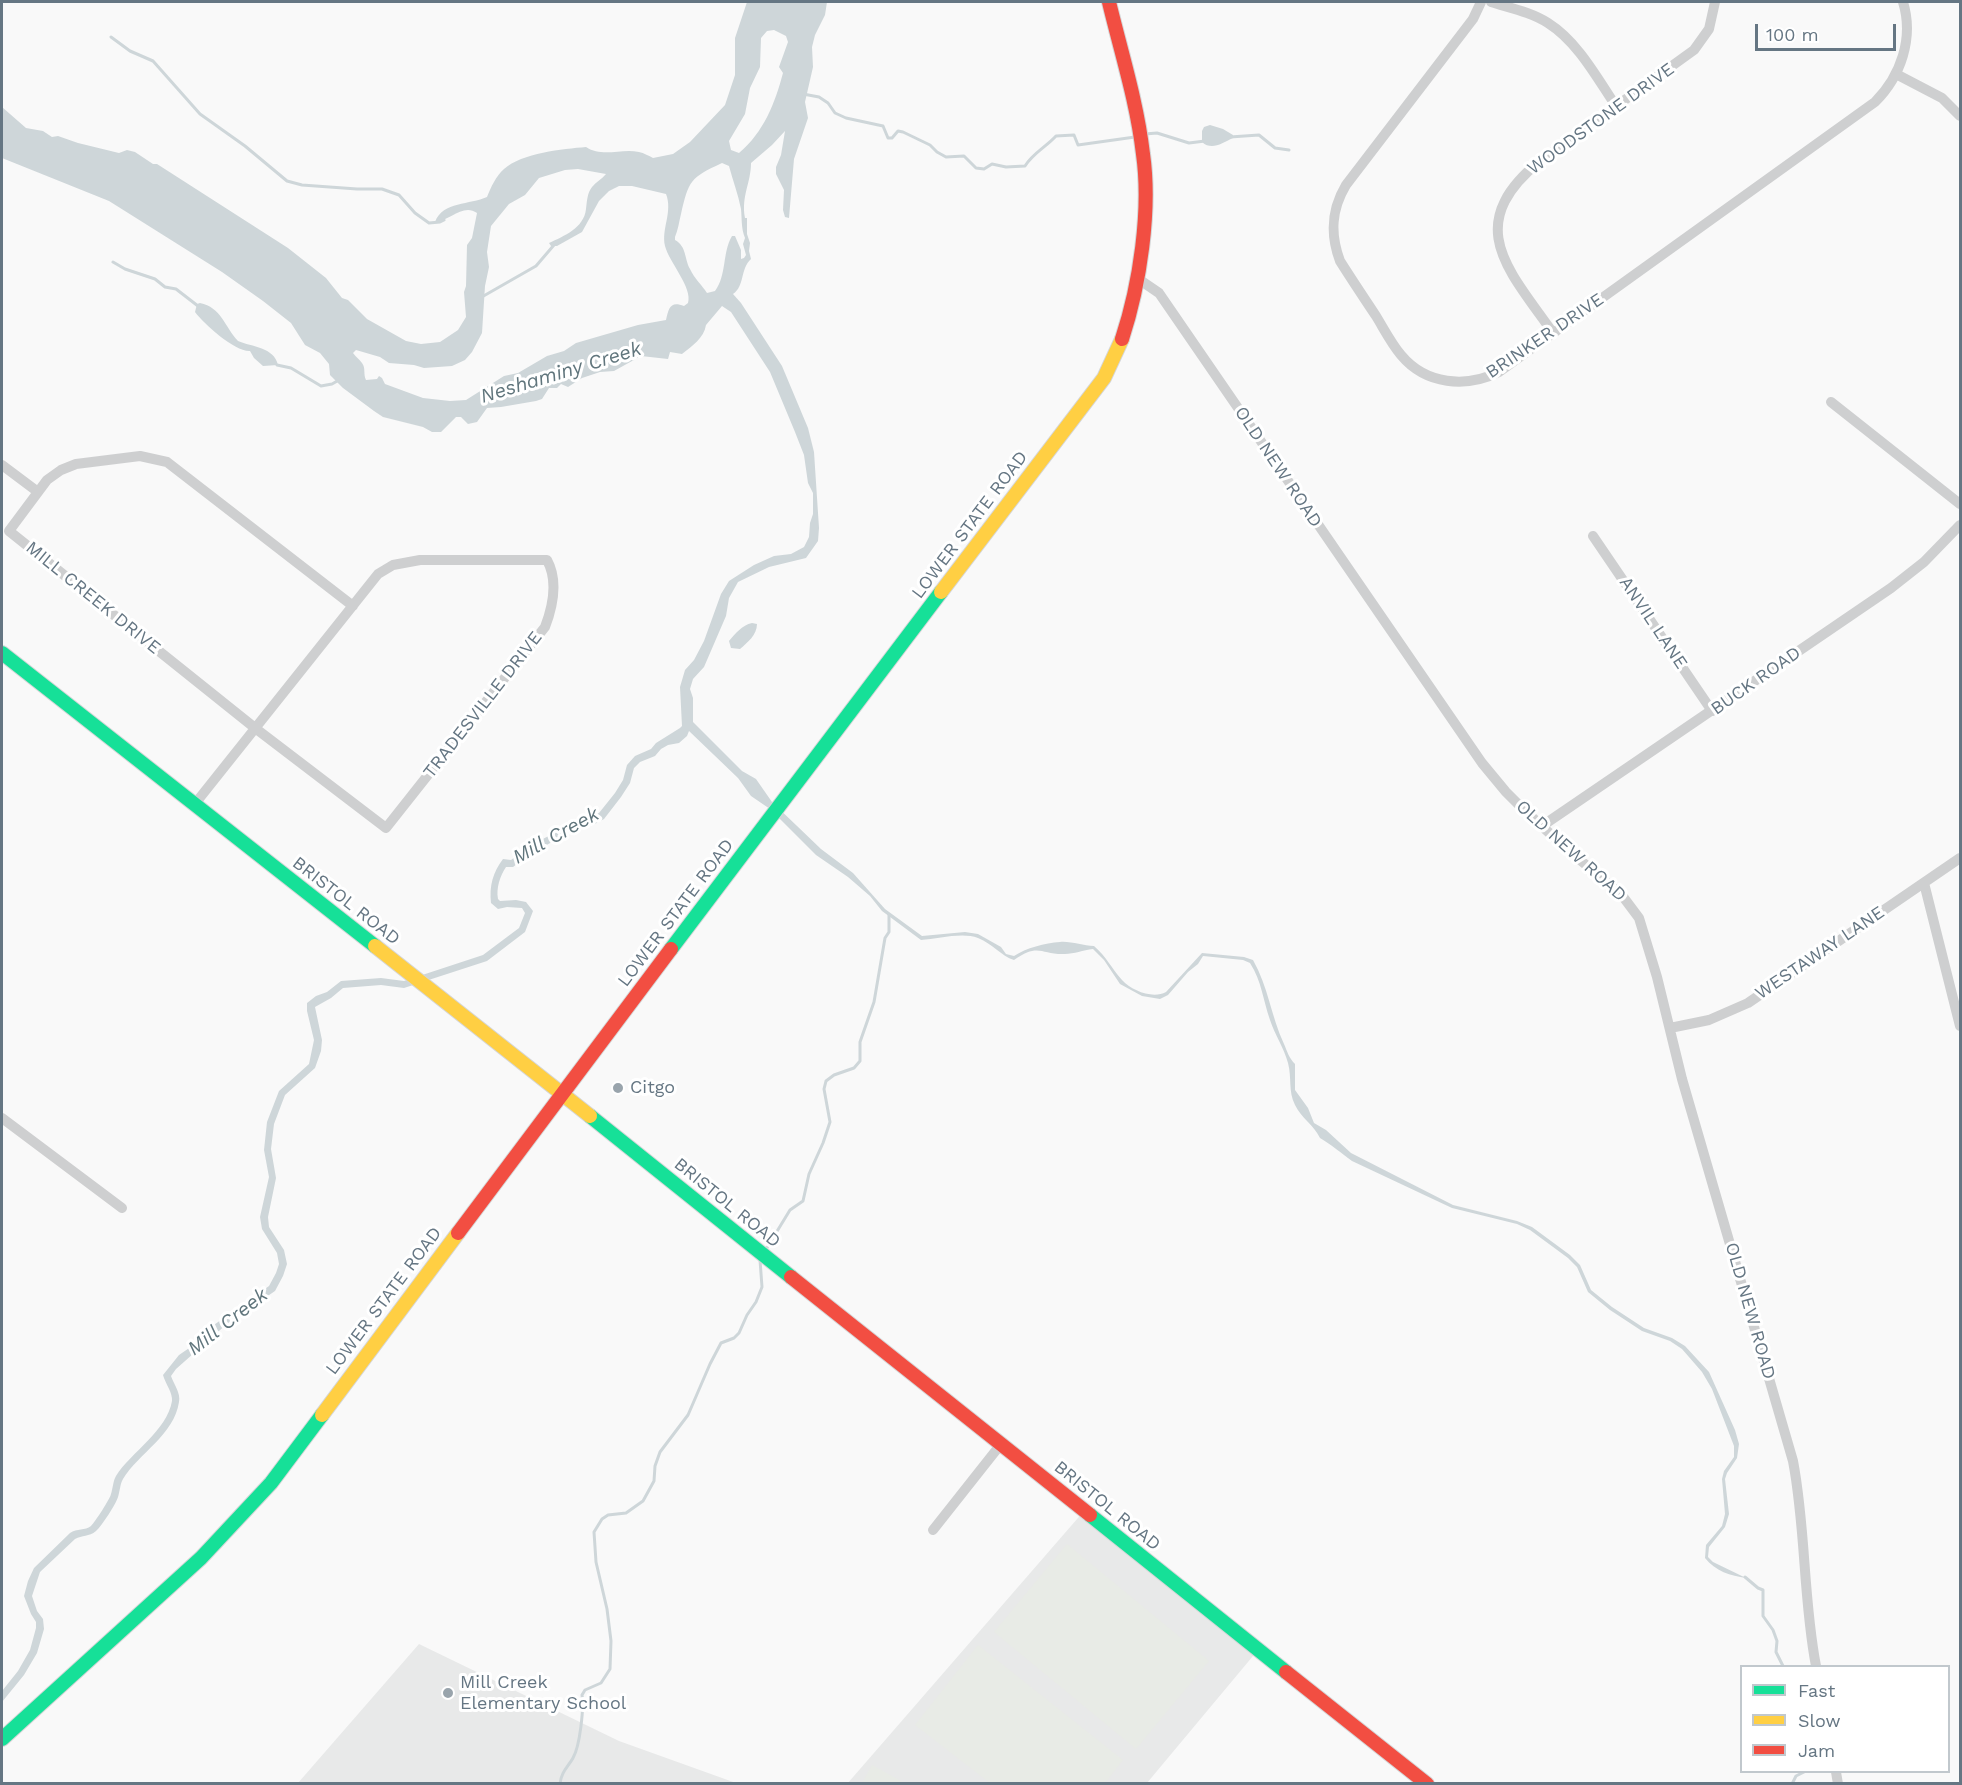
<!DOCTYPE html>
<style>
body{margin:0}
#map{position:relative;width:1962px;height:1785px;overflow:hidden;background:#f9f9f9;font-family:"Work Sans",sans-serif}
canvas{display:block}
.frame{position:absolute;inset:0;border:3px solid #657683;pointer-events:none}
.legend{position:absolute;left:1740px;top:1665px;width:210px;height:108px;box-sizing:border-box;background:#fff;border:2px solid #c1c8cd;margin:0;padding:8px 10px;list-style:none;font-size:18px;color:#657683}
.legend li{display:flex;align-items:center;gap:12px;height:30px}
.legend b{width:30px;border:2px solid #c1c8cd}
.scale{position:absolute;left:1755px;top:24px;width:141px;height:27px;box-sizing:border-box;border:3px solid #657683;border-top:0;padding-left:8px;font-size:18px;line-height:21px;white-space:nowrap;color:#657683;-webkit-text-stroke:4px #fff;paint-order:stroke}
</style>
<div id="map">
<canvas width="1962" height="1785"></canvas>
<div class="frame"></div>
<ul class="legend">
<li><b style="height:8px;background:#16e098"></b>Fast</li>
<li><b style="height:8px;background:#ffcf43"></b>Slow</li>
<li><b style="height:8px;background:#f24e42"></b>Jam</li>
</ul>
<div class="scale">100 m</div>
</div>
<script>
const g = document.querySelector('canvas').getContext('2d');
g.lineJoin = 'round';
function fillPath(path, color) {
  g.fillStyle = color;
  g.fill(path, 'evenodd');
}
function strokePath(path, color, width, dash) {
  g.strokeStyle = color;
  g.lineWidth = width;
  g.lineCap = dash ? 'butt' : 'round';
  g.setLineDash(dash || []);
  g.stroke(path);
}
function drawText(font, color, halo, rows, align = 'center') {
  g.font = font + ' "Work Sans",sans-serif';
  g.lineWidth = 6;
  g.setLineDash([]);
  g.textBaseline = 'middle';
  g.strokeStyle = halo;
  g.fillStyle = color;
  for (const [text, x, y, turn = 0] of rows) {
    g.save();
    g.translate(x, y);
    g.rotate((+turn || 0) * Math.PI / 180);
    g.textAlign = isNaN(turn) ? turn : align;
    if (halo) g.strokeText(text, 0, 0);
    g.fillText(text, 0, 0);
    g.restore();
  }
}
fillPath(new Path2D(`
 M1084 1511 1258 1650 1147 1783 847 1784Z
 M419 1644 619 1741 736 1783H298Z`), '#e8e9e9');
fillPath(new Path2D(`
 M1067 1544 1209 1661 1136 1749 994 1632Z
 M978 1645 1123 1760 1105 1783H990L915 1725Z
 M872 1765 901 1781 903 1783H862Z`), '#e8ebe6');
fillPath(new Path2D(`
 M747 2H827L825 15 815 35 812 47 813 67 805 102 808 118 794 159 789 218 785 217 783 210 784 190 776 174V167L781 155 785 131 772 145 751 163C751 183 741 196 745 218H747V234L750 243 749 251 751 259C740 269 745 286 733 294L741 303 782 366 808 428 814 452 819 528 818 541 806 558 769 567 738 582 729 598 726 616 704 667 693 679 690 689 693 698V722L742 771 756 779 772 802 821 849 853 873 885 909 922 936 965 932 978 934 1001 947 1006 954 1014 956C1026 948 1045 943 1060 942 1071 941 1083 946 1094 946 1106 956 1112 969 1122 980 1132 991 1153 999 1166 992L1202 953 1244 957 1253 960C1268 986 1271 1016 1284 1044 1287 1051 1289 1058 1295 1064V1090L1308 1108 1314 1123 1326 1130 1351 1153 1453 1205 1517 1221 1532 1227 1570 1255 1580 1265 1591 1290 1612 1307 1644 1328 1672 1338 1685 1346 1709 1372 1735 1430 1739 1444 1737 1458 1727 1473 1725 1479 1729 1514 1725 1527 1709 1547 1708 1557 1713 1562 1746 1578C1731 1576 1715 1571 1705 1558L1706 1545 1722 1526 1725 1514 1722 1479 1724 1471 1734 1457V1446L1712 1389 1702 1372 1682 1349 1670 1341 1642 1331 1610 1310 1588 1292 1577 1267 1568 1258 1530 1230 1517 1224 1452 1208 1352 1161C1341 1153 1332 1145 1320 1138 1314 1125 1301 1118 1295 1105 1288 1091 1292 1078 1288 1063 1284 1048 1275 1035 1270 1020 1263 1000 1262 982 1250 963L1243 960 1203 956 1198 964 1188 972 1168 995 1160 999 1142 996 1120 984 1104 960 1093 949C1083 950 1074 954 1065 954 1041 955 1039 942 1014 960 1001 956 993 944 978 938 962 932 938 939 921 940L882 911 870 896 848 877 816 855 770 809 751 796 738 778 689 731 687 736 679 743 668 745 661 749 655 756 640 762 634 768 630 783 621 797 604 819 593 825 572 831 532 853 513 867H506C500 876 496 888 498 899L500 901 516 900 526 902 533 911 525 932 487 961 404 988 381 985 343 988 331 998 315 1007 322 1040 321 1051 315 1068 285 1095 274 1124 271 1149 276 1178 268 1217 269 1227 284 1250 287 1264 283 1276 275 1291 228 1323 176 1369 171 1376C174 1385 181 1393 179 1402 174 1435 139 1453 123 1479 120 1484 120 1491 118 1497 116 1504 101 1527 96 1531 89 1537 82 1535 75 1539L40 1572 32 1596 37 1611 43 1619 44 1629 37 1653 24 1675 2 1702V1691L18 1671 30 1650 36 1628V1622L31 1614 24 1596 28 1581 34 1568 70 1533C77 1528 85 1531 91 1526 95 1522 110 1499 111 1494 113 1488 113 1481 116 1476 131 1452 167 1431 172 1401 173 1393 165 1383 163 1375L179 1355 198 1342 211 1327 269 1286 276 1273 279 1264 277 1253 262 1229 260 1217 269 1177 264 1150 267 1122 279 1091 309 1064 314 1040 307 1011V1003L316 996 327 992 341 981 381 978 404 981 483 955 519 928 525 913 522 908 507 907 498 909 491 903C489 886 493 872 503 859L511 860 528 847 569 825 599 813 615 793 623 780 627 765 635 756 651 749 656 743 680 728 682 726 680 687 685 670 694 660 704 641 721 594 729 581 754 565 774 556 791 554 804 547 809 537 810 523 813 514V493L808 483 804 455 795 432 770 372 731 312 722 306 706 325C704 338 692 346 682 354L670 352 668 359 641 356 614 371 600 372 582 378 568 387 561 384 557 388H549L542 399 536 401 501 407 487 408 477 422 468 424 461 417H456L441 432H432L423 427 383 417 374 411 343 388 330 375 329 364 320 353 305 345 291 323 263 301 222 272 109 201 2 158V107L26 128 43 131 52 137 58 136 78 143 119 153 127 150 135 152 153 164H157L288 248 326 278 342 298 348 300 367 319 406 341 421 344 440 342 458 330 466 317 464 292 466 286 467 245 472 238 477 213C463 203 450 221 435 222 443 201 470 205 487 197 491 187 496 176 504 169 522 153 563 149 586 147 603 158 621 148 639 152 644 153 649 156 653 158L673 154 690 142 725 105 735 75V38ZM774 30 786 36 788 42 779 67 783 73C775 103 764 132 739 153L731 150 729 141 745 114 750 88 760 67 761 38 767 31ZM722 163 729 166C733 181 738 194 741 209 742 219 741 228 745 238L743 244 746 255 744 258 741 259V250L735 236H732C722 253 727 275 715 291L707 293C702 285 694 278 690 269 684 258 687 247 675 240V237C678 230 679 222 681 214 689 180 690 178 722 163ZM578 169 606 174C602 179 596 182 592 187 587 193 587 202 586 209 584 228 564 236 549 243L551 246H557L582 232 599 201 609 191 619 186H632L666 194C673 212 661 229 665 246 669 262 693 288 688 303L684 306C670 301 669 308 666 320L638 325 576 343 564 351 547 356 518 373 504 376 466 400 450 401 423 398 385 384 382 378 379 376 377 379 366 380C363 374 366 368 362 363 359 359 356 357 353 353L356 350 380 357 389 363 414 365 424 368 452 366 465 360 472 352 482 333 485 286 489 267 487 252 491 226 509 204 525 195 539 178 565 170Z
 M1210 125 1223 129 1233 135V138C1222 143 1212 151 1202 142V131L1204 127Z
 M200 303C221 307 225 327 238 341 252 347 274 347 278 365L263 366 254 358 250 351C235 352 204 324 195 312L197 304Z
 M752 623 757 624C757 635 747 643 740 649L731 648 729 641C735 634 742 625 752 623Z`), '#ced6d9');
strokePath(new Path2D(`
 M111 37 130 51 153 61 200 114 245 146 287 181 302 185 357 189H382L399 195 415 213 429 223 440 222 444 220
 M803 94 819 97 828 103 835 113 846 118 883 126 888 138H892L898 131 903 132 930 145 937 152 946 157 964 156 976 168 984 169 992 164 1006 167 1025 166C1033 153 1046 147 1056 136L1074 135 1078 145 1135 137
 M1145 134 1157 133 1189 143 1205 141
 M1230 137 1259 135 1275 148 1289 150
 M113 262 125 269 155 279 165 287 176 289 198 306
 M480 298 536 266 554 245
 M277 365 291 368 321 386 332 384 339 380
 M765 1251 790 1210 803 1201 809 1174 823 1143 830 1122 824 1089 826 1081 834 1075 854 1068 860 1061V1042L874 1002 885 938 889 932V915
 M1745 1577 1758 1588 1763 1590V1616L1773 1630 1777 1641 1776 1652 1783 1666
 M560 1784C561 1772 568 1767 573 1758 580 1746 584 1708 582 1695L585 1690 601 1683 610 1669 611 1641 607 1609 596 1562 594 1532 602 1519 608 1515 626 1513 643 1501 654 1481 655 1466 660 1452 688 1415 710 1364 721 1343 734 1338 739 1333 747 1315 756 1302 762 1287 760 1260
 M1792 1784 1796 1776 1804 1772`), '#ced6d9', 3);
const fast = new Path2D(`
 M2 653 375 946
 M671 949 941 592
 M590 1116 791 1277
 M1090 1515 1286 1672
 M2 1739 201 1558 271 1483 322 1415`);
const slow = new Path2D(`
 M941 592 1104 378 1122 339
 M375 946 590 1116
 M322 1415 458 1233`);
const jam = new Path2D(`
 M1109 2C1121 52 1137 102 1143 154 1151 210 1140 284 1122 339
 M458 1233 671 949
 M791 1277 1090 1515
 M1286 1672 1427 1784`);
strokePath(fast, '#d5d6d7', 16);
strokePath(slow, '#d5d6d7', 16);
strokePath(jam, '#d5d6d7', 16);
strokePath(new Path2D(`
 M1481 2 1473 19 1346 185C1331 210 1330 234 1340 261 1352 280 1364 298 1376 316 1384 329 1391 343 1401 355 1426 385 1466 388 1499 372L1875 102C1901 76 1914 38 1903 2
 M1491 2C1510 8 1531 12 1548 23 1578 42 1597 78 1616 106
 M1896 74 1942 98 1960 116
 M1137 278 1159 293 1482 763 1506 792 1523 809 1568 850 1621 894 1639 918 1657 977 1682 1079 1793 1461C1806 1529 1803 1599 1816 1666
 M1553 333C1509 270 1461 225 1540 161L1694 50 1709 29 1715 2
 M1831 402 1960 504
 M2 465 38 492
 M1593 536 1712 711
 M194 805 378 574 393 565 420 560H547C558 580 553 606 545 627L386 828 255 728 9 531 47 480 61 470 76 464 140 456 167 462 353 606
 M1542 826 1891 588 1924 562 1960 525
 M1924 883 1960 1026
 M1670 1028 1709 1020 1748 1003 1960 858
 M2 1118 122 1208
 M933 1530 1001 1444
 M1836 1772 1838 1784`), '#cecfd0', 10);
strokePath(fast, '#16e098', 14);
strokePath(slow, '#ffcf43', 14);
strokePath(jam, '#f24e42', 14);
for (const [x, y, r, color] of [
 [618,1088,6,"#99a4ac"],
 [448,1693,6,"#99a4ac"]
]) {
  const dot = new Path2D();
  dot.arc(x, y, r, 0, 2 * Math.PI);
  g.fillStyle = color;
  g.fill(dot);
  strokePath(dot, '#fff', 2);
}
drawText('18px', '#657683', '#fff', [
 ["WOODSTONE DRIVE",1601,119,-36],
 ["BRINKER DRIVE",1545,336,-34],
 ["OLD NEW ROAD",1278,467,56],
 ["LOWER STATE ROAD",970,525,-53],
 ["MILL CREEK DRIVE",93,598,39],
 ["ANVIL LANE",1653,623,56],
 ["BUCK ROAD",1756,681,-35],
 ["TRADESVILLE DRIVE",483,705,-52],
 ["OLD NEW ROAD",1571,851,42],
 ["BRISTOL ROAD",346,901,38],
 ["LOWER STATE ROAD",676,913,-53],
 ["WESTAWAY LANE",1820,953,-34],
 ["BRISTOL ROAD",727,1203,39],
 ["LOWER STATE ROAD",384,1301,-53],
 ["OLD NEW ROAD",1750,1311,74],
 ["BRISTOL ROAD",1107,1506,39]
]);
drawText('18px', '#657683', '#fff', [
 ["Citgo",630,1088],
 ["Mill Creek",460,1683],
 ["Elementary School",460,1704]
], 'left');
drawText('italic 20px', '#60757c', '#fff', [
 ["Neshaminy Creek",561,373,-17],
 ["Mill Creek",556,836,-29],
 ["Mill Creek",228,1322,-38]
]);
</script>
